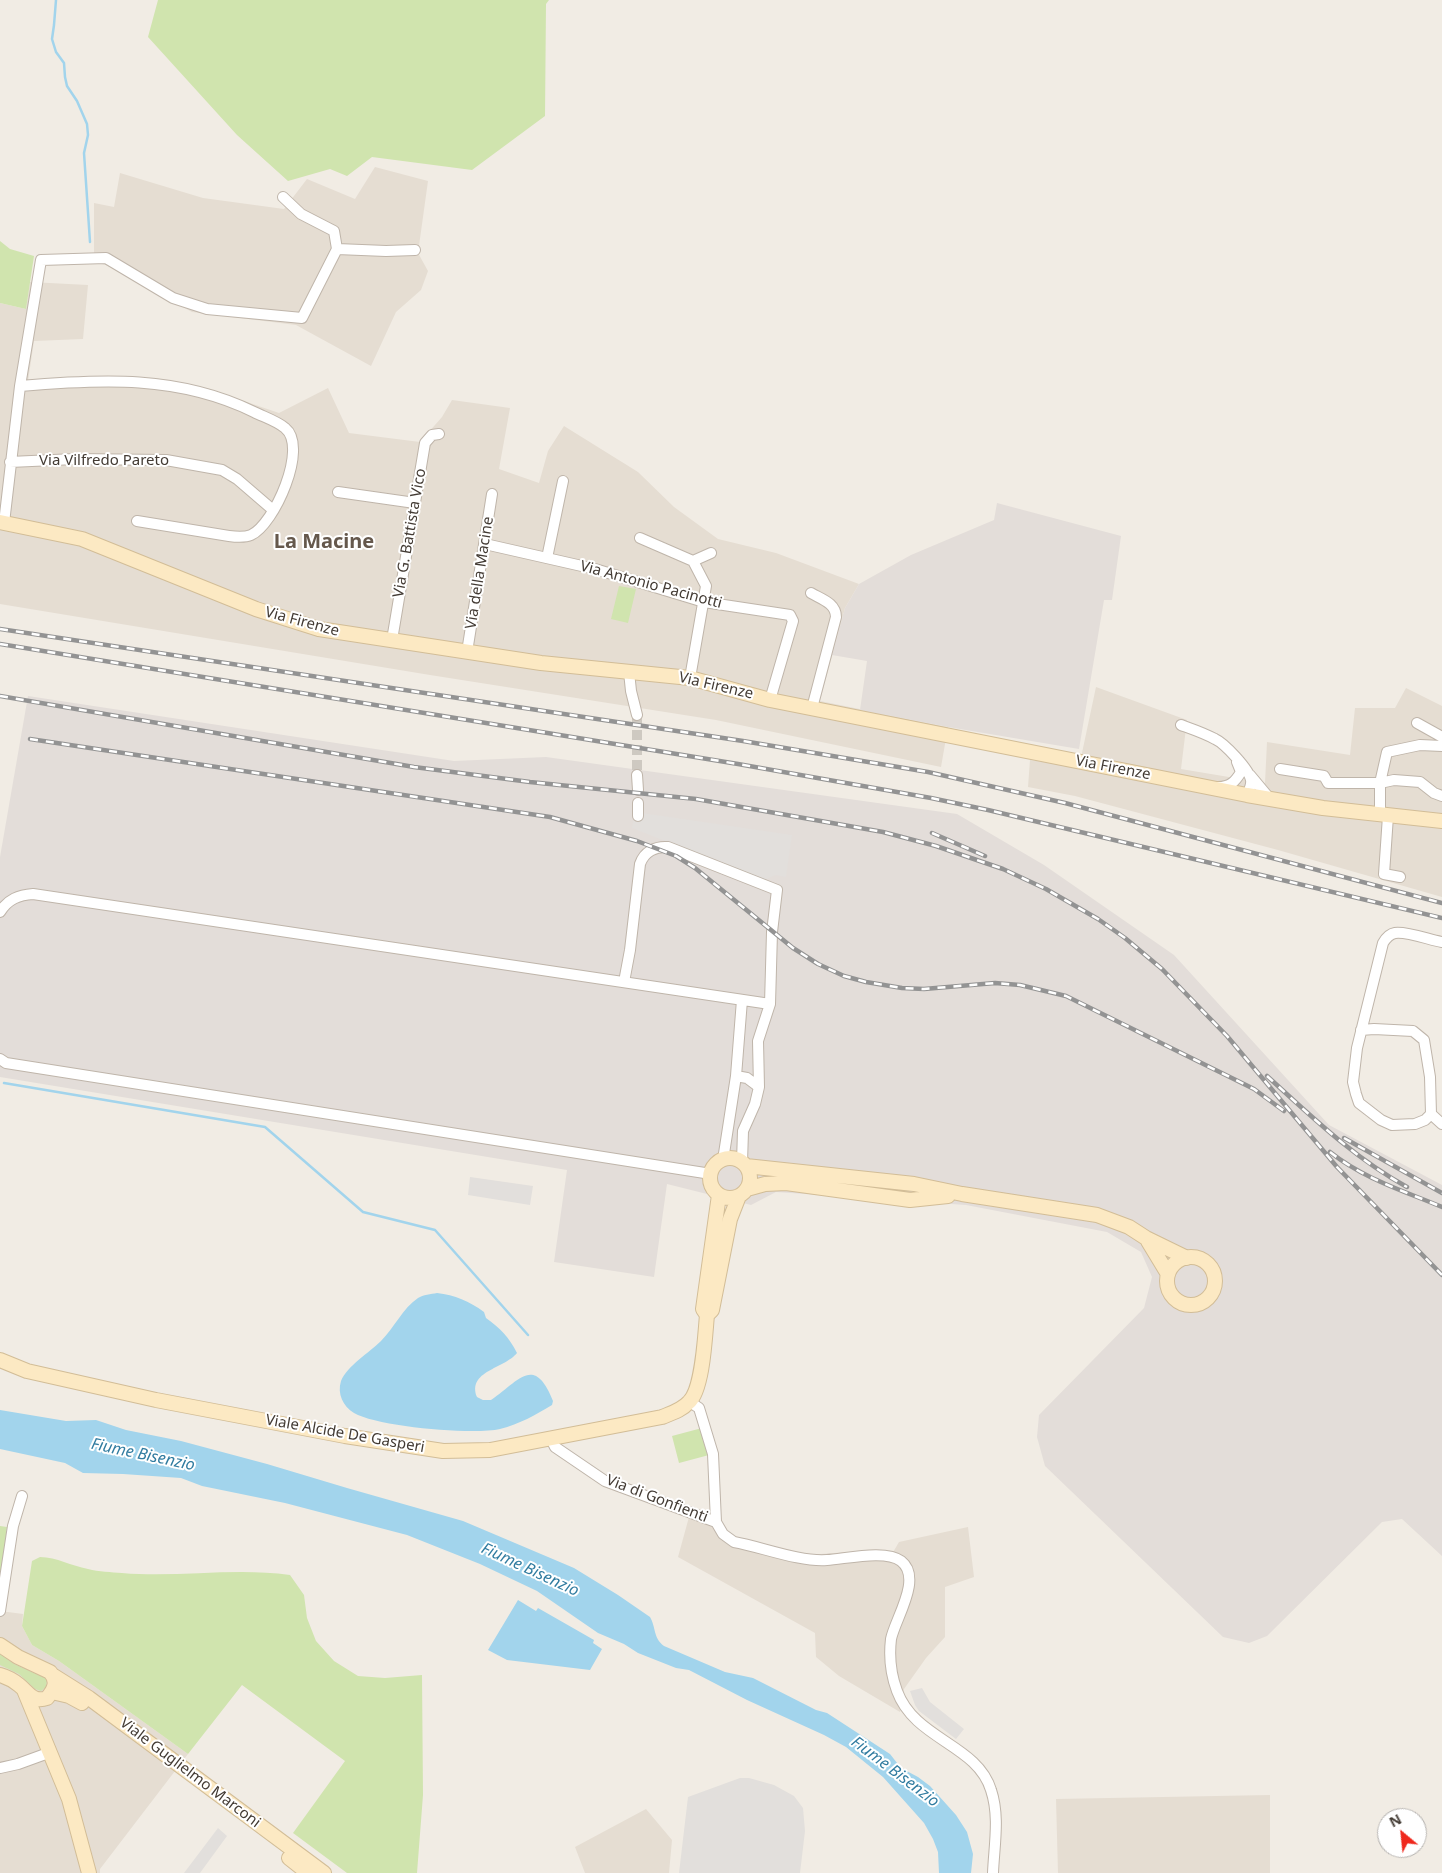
<!DOCTYPE html>
<style>
body{margin:0}
#map{position:relative;width:1442px;height:1873px;overflow:hidden;background:#f1ece4;font-family:"Noto Sans",sans-serif}
canvas{display:block}
.north{position:absolute;left:1377px;top:1808px;width:50px;height:50px;box-sizing:border-box;background:#fff;border:1px solid #b4b1ae;border-radius:50%;rotate:332deg;font-size:14px;font-weight:700;line-height:20px;text-align:center;color:#433b34}
.north::after{content:'';display:block;margin:auto;width:18px;height:22px;background:#ef281c;clip-path:polygon(50% 0,100% 100%,50% 72%,0 100%)}
</style>
<div id="map">
<canvas width="1442" height="1873"></canvas>
<div class="north">N</div>
</div>
<script>
const g = document.querySelector('canvas').getContext('2d');
g.lineJoin = 'round';
function fillPath(path, color) {
  g.fillStyle = color;
  g.fill(path, 'evenodd');
}
function strokePath(path, color, width, dash) {
  g.strokeStyle = color;
  g.lineWidth = width;
  g.lineCap = dash ? 'butt' : 'round';
  g.setLineDash(dash || []);
  g.stroke(path);
}
function drawText(font, color, halo, rows, align = 'center') {
  g.font = font + ' "Noto Sans",sans-serif';
  g.lineWidth = 4;
  g.setLineDash([]);
  g.textBaseline = 'middle';
  g.strokeStyle = halo;
  g.fillStyle = color;
  for (const [text, x, y, turn = 0] of rows) {
    g.save();
    g.translate(x, y);
    g.rotate((+turn || 0) * Math.PI / 180);
    g.textAlign = isNaN(turn) ? turn : align;
    if (halo) g.strokeText(text, 0, 0);
    g.fillText(text, 0, 0);
    g.restore();
  }
}
fillPath(new Path2D(`
 M375 167 428 181 418 253 428 271 421 290 396 312 371 366 296 325 192 312 106 265 94 262V203L114 207 120 173 203 198 284 209 307 179 355 199Z
 M30 282 88 285 83 339 34 341 28 381 114 376 174 382 235 398 279 413 328 388 349 433 420 442 442 417 452 400 510 408 499 469 539 483 548 451 564 426 638 472 674 507 718 539 776 553 859 584 845 608 820 701 948 727 941 767 716 720 430 675 0 604V303L26 309Z
 M1096 687 1187 720 1181 769 1265 783 1267 742 1350 755 1355 708H1395L1406 688 1442 706V897L1278 850 1075 796 1028 787 1030 760 1079 767Z
 M689 1517 733 1536 806 1555 849 1552 892 1554 899 1542 968 1527 974 1577 945 1587V1637L926 1658 904 1689 900 1712 839 1676 816 1657 815 1633 678 1557Z
 M0 1611 23 1614 22 1626 32 1645 59 1661 188 1754 100 1869V1873H0Z
 M1270 1795V1873H1058L1056 1799Z
 M646 1809 672 1840 669 1873H585L575 1847Z`), '#e5ddd2');
fillPath(new Path2D(`
 M997 503 1121 536 1112 600H1104L1079 749 948 727 860 710 867 661 832 655 845 608 859 584 911 555 994 520Z
 M28 696 454 761 546 757 957 814 1044 865 1174 955 1329 1125 1442 1185V1556L1402 1519 1382 1522 1267 1636 1249 1643 1223 1637 1045 1466 1037 1437 1039 1415 1144 1308 1152 1277 1141 1252 1107 1232 966 1205 776 1192 751 1205 667 1184 654 1277 554 1262 567 1170 0 1077V857Z`), '#e3ddd9');
fillPath(new Path2D(`
 M158 0H549L546 4 545 116 472 170 372 157 347 176 330 169 288 181 237 135 148 37Z
 M0 241 10 249 34 256 26 309 0 303Z
 M619 586 636 589 628 623 611 619Z
 M702 1428 709 1455 679 1463 672 1436Z
 M0 1526 7 1527 0 1592Z
 M40 1557C57 1557 71 1566 88 1569 99 1572 111 1572 122 1573 178 1578 234 1567 290 1575L304 1595 307 1618 316 1641 334 1661 358 1676 385 1678 422 1675 423 1795 417 1873H347L293 1833 345 1761 242 1685 188 1754 59 1661 32 1645 22 1626 32 1561Z
 M0 1654 14 1664 45 1678 47 1681 46 1687 41 1691 35 1689 19 1674 0 1665Z`), '#d0e4ae');
fillPath(new Path2D(`
 M635 812 792 835 786 877 775 875 765 880 632 828Z
 M470 1177 533 1186 530 1205 468 1195Z
 M922 1688 930 1702 964 1729 956 1739 919 1711 915 1705 910 1691Z
 M740 1778H749L774 1785 794 1796 803 1808 805 1831 800 1873H679L688 1797Z
 M218 1828 227 1836 200 1873H184Z`), '#e2dfdc');
fillPath(new Path2D(`
 M437 1293C455 1295 469 1301 484 1312L486 1318C500 1328 509 1337 517 1353 504 1369 467 1371 477 1397L483 1400H491C518 1382 534 1353 553 1401L552 1405C535 1415 520 1424 500 1429 473 1435 378 1427 354 1413 343 1406 337 1394 341 1381 347 1366 370 1352 381 1341 394 1328 403 1308 418 1298 423 1295 431 1294 437 1293Z
 M0 1410 66 1421 96 1420 126 1430 181 1441 267 1464 347 1488 463 1521 574 1568 618 1595 650 1617C656 1627 653 1638 664 1646L725 1672 753 1678 816 1710 827 1713 890 1754 901 1768 918 1777 930 1786 956 1815 967 1832 973 1854 971 1873H939L938 1852 933 1839 924 1823 883 1777 846 1747 824 1735 747 1700 689 1670 676 1668 638 1653 624 1644 598 1633 537 1591 480 1564 407 1535 285 1503 202 1486 181 1478 123 1474 83 1473 65 1463 0 1449Z
 M518 1600 536 1611 538 1608 594 1640 593 1643 602 1649 590 1670 507 1660 488 1650Z`), '#a2d4ec');
strokePath(new Path2D(`
 M56 0 54 25 52 39 56 52 64 63 65 77 67 86 77 101 87 124 88 135 84 153 90 242
 M4 1083 265 1127 363 1212 435 1230 528 1335`), '#a2d4ec', 2.5);
strokePath(new Path2D(`
 M637 715V775`), '#cec9c1', 10, [10, 5]);
const street = new Path2D(`
 M337 249 386 251 415 250
 M20 386C101 379 179 375 254 412 264 417 277 421 285 428 309 447 274 525 251 535 244 538 236 537 229 536L137 521
 M10 462 75 459 166 460 222 470 237 479 273 510
 M338 492 415 503
 M4 523 20 386 41 260 106 258 173 298 207 309 302 318 337 249 334 231 301 214 283 197
 M640 538 693 561
 M485 544 595 569 704 602 790 615 793 621 770 700
 M547 558 563 481
 M811 593C821 599 836 603 836 617L812 708
 M392 640 425 443 432 435 439 434
 M467 652 492 494
 M629 672 631 691 637 715
 M690 678 706 586 693 561 711 553
 M1417 723 1442 737
 M1181 725C1192 729 1204 733 1215 739 1224 743 1249 769 1251 780 1252 785 1249 790 1247 795
 M1280 769 1324 776 1328 783H1380L1394 780 1420 782 1434 793 1442 796
 M637 775 638 790
 M1250 775 1270 799
 M1218 787C1230 787 1235 782 1241 772L1237 762
 M638 803V816
 M1380 815V783L1387 752 1420 745 1442 746
 M1388 816 1384 874 1400 877
 M0 912C8 899 19 895 33 894L770 1004 758 1041 759 1087 755 1104 743 1131 742 1162
 M1442 942C1430 940 1406 931 1395 933 1389 934 1386 938 1383 943L1357 1048 1353 1082 1356 1094 1359 1103 1381 1120 1392 1125 1415 1124 1425 1120 1431 1114 1442 1124
 M624 982 630 950 640 864C644 852 655 846 668 847L777 890 772 932 770 1004
 M1361 1030 1374 1029 1413 1031 1424 1040 1430 1077 1431 1114
 M0 1059 6 1063 711 1174
 M736 1076 747 1078 759 1087
 M723 1160 736 1076 742 1000
 M690 1402 699 1408 713 1454 716 1522 723 1534 734 1542C762 1547 799 1562 827 1560 845 1559 886 1549 901 1561 923 1578 895 1619 891 1639 889 1656 891 1675 897 1691 915 1740 977 1744 991 1790 1000 1817 994 1846 993 1873
 M551 1439 555 1447 605 1481 716 1522
 M0 1611 13 1526 22 1496
 M0 1768 18 1764 51 1752`);
const secondary = new Path2D(`
 M0 522 82 539 256 609 319 629 541 663 690 678 770 700 1247 795 1323 808 1442 821
 M710 1178a20 20 0 1 1 40 0a20 20 0 1 1-40 0Z
 M746 1166 914 1184 962 1194 1097 1215 1129 1227 1146 1238 1187 1258
 M747 1189 765 1184 786 1183 910 1200 948 1196
 M1148 1241 1168 1274
 M1167 1281a24 24 0 1 1 48 0a24 24 0 1 1-48 0Z
 M707 1315 712 1310 730 1219 739 1196
 M0 1360 27 1371 156 1400 345 1436 443 1451 490 1450 662 1417C672 1413 682 1410 689 1402 703 1389 705 1335 707 1315L703 1309 719 1195
 M0 1645 18 1657 50 1672C58 1681 55 1689 47 1698 33 1703 29 1693 19 1685 13 1680 7 1677 0 1675
 M54 1676 89 1698 324 1873
 M24 1690 69 1799 89 1873
 M52 1692 69 1696 82 1703
 M289 1858 308 1873`);
strokePath(street, '#bfb5aa', 12);
strokePath(secondary, '#d2bd97', 16);
strokePath(street, '#fff', 10);
strokePath(secondary, '#fce9c3', 14);
const rail = new Path2D(`
 M0 629 743 741 928 772 1065 803 1442 903
 M0 644 738 764 931 798 988 810 1442 918
 M0 696 414 767 530 782 696 799 883 832 936 846 1003 869 1046 889 1098 919 1125 938 1162 969 1227 1036 1337 1167 1442 1275
 M30 739 550 817 637 841 676 856 695 868 793 948 818 964 844 976 866 982 902 988 924 989 995 983 1020 985 1066 996 1254 1089 1284 1111
 M932 833 985 856
 M1267 1076C1311 1116 1354 1158 1407 1187
 M1344 1138 1442 1193
 M1330 1152C1364 1179 1404 1191 1442 1207`);
strokePath(rail, '#939393', 4.5);
strokePath(rail, '#fff', 2.5, [8]);
drawText('15px', '#433b34', '#fff', [
 ["Via Vilfredo Pareto",104,461],
 ["Via G. Battista Vico",410,533,-80],
 ["Via della Macine",480,573,-81],
 ["Via Antonio Pacinotti",651,585,15],
 ["Via Firenze",302,622,15],
 ["Via Firenze",716,686,13],
 ["Via Firenze",1113,768,11],
 ["Viale Alcide De Gasperi",345,1434,10],
 ["Via di Gonfienti",657,1499,21],
 ["Viale Guglielmo Marconi",190,1773,37]
]);
drawText('italic 16px', '#317ca0', '#fff', [
 ["Fiume Bisenzio",143,1455,12],
 ["Fiume Bisenzio",530,1570,25],
 ["Fiume Bisenzio",895,1772,37]
]);
drawText('bold 20px', '#65584c', '#fff', [
 ["La Macine",324,542]
]);
</script>
